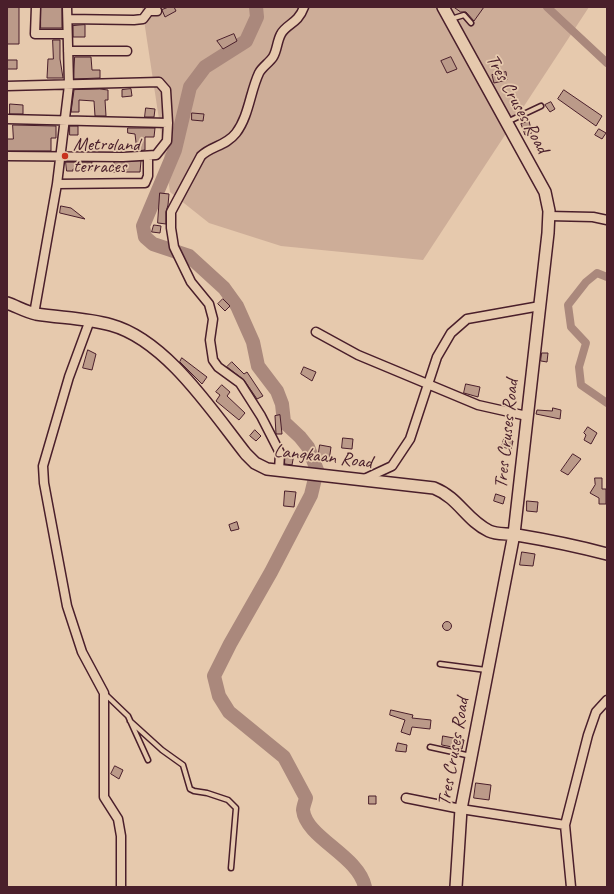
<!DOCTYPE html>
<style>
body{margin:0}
#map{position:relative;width:614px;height:894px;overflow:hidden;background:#e6c9ad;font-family:Caveat,sans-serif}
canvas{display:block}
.frame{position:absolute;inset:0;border:8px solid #4a1f2b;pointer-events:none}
</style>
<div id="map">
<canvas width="614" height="894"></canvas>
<div class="frame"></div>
</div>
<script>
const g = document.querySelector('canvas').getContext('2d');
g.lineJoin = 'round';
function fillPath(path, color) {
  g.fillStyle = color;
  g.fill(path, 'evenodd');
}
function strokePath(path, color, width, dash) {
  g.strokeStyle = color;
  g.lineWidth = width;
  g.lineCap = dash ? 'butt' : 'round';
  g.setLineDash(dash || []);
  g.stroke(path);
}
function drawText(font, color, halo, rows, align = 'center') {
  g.font = font + ' Caveat,sans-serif';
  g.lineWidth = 3.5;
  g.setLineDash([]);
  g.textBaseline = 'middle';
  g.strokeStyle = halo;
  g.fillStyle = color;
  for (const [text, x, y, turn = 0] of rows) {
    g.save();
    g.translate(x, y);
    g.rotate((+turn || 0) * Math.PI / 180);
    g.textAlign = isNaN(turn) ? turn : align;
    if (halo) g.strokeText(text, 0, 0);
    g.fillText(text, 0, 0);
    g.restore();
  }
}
fillPath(new Path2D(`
 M142 7H589L423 260 281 246 209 223 170 192Z`), '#cdad98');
strokePath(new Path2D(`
 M547 7 607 63
 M607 277 597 273 586 282 568 305 571 327 586 343 579 367 581 385 607 403`), '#aa887c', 8);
strokePath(new Path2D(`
 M256 7 257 17 246 41 205 67 190 87 175 150 143 226 145 237 153 244 189 256 224 288 237 306 253 342 258 366 277 391 282 404 284 422 300 437 308 447 317 470 311 495 271 572 230 644 214 676 219 696 229 712 284 757 306 798C305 802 303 807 303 810 306 838 358 855 365 887`), '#aa887c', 14);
const building = new Path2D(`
 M8 7H19V44H7Z
 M41 7H62V28H41Z
 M169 7H174L176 11 165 17 162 10Z
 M454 7H484L474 21 466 12H461Z
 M85 25V37H73V26Z
 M234 34 237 41 223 49 217 41Z
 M53 40H60V59L63 78H47L48 59H53Z
 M75 57H91L92 70H100V78L74 79Z
 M451 57 457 69 447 73 441 61Z
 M8 60H17V69H7Z
 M506 72 507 80 494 83 492 75Z
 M100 89 108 90V100H105L106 116H95L94 101 79 100V112H71L74 90Z
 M131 89 132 96 122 97V90Z
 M564 90 602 116 596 126 558 99Z
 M551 102 555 109 550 112 545 105Z
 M10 104 23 105V114H10Z
 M146 108 155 109 154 117H145Z
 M192 113 204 114 203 121 192 120Z
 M529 121 532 133 525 135 521 124Z
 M13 125 56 126V138H51V151H7V139H13Z
 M70 126H78V135H70Z
 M128 128H155L154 137H145V150L137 151 135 134 128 133Z
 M599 129 606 133 602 139 595 135Z
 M141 161 140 172H113L114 162Z
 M66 162H92L91 170 73 169V171H67Z
 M160 193 169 194 168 205 166 212V224L158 223Z
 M61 206 71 208 85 219 60 213Z
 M154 225 161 226 160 233 152 232Z
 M223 299 230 306 225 311 218 304Z
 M88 350 96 354 92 370 83 368Z
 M542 353H548L547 362 541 361Z
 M182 358 207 377 202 384 180 362Z
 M232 362 244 374 247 372 263 396 257 399 244 380 227 367Z
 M304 367 316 372 312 381 301 374Z
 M466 384 480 387 478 397 464 393Z
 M222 385 230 392 227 396 245 413 239 420 216 401 220 395 216 392Z
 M553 408 561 410 560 419 536 414 537 410 552 411Z
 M280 415 282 434H276L275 416Z
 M588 427 597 433 591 444 584 440 586 435 584 433Z
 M255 430 261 436 256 441 250 436Z
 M343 438 353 439 352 449 342 448Z
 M504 439 513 441 511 449 502 447Z
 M320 445 331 447 329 461 318 459Z
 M285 453 294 454 292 465 285 464Z
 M573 454 581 459 568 475 561 471Z
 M595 478H602V489H606V504H599V498L590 493 595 485Z
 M285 491 296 492 294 507 284 506Z
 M496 494 505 497 503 504 494 501Z
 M527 501 538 502 537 512 527 511Z
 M237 522 239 529 231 531 229 525Z
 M522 552 535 554 533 566 520 565Z
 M442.5 626a4.5 4.5 0 1 1 9 0a4.5 4.5 0 1 1-9 0Z
 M391 710 413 715 412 718 431 720 430 729 412 727 410 735 401 732 405 720 390 715Z
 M443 736 464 740 462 749 442 745Z
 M398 743 407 745 406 752 396 751Z
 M115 766 123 770 119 779 111 774Z
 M476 783 491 785 489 800 474 798Z
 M369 796H376V804H369Z`);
fillPath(building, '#bb9a89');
strokePath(building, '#4a1f2b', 1);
const lane = new Path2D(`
 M451 19 464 15 471 23
 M507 122 541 106
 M440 664 486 670
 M104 693 128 716 148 760
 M130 721 162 750 183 765 190 789 194 791 207 793 228 800 236 808 231 868
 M430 747 471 756`);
const street = new Path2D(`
 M36 7 35 34H67
 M68 19 134 20 143 19 149 11H157
 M68 51H127
 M7 86 159 82 166 90 168 123 167 141 156 155 123 157 7 156
 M7 119 168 123
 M57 184 145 183 148 176V157
 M549 216 593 217 607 220
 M34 314 57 184 69 85 67 7
 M90 320 69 377 43 466 44 483 67 606 82 652 104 693V797L118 819 121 836V887
 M316 332 358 355 478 405 527 416
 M279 471 280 453 261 416 240 383 218 367 213 360 210 340 213 319 209 304 191 282 174 247 171 228V212L201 156C211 146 226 146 236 133 249 116 250 92 259 73 262 67 269 63 273 57 277 51 277 41 281 34 286 24 298 24 304 7
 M362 480 392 466 410 439 437 357 451 333 467 319 540 306
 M406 798 461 809 565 825
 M571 887 565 825 588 735 596 712 607 700`);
const secondary = new Path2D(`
 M443 7 545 192 549 211 548 233 514 534 461 809 456 887
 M7 303C16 306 26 312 36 314 61 318 86 318 111 325 166 340 212 411 246 454L255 463 267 469 434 488C459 498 466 520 489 531 497 535 508 533 517 535 547 540 577 546 607 554`);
strokePath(lane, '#4a1f2b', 7);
strokePath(street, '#4a1f2b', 11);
strokePath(secondary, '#4a1f2b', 14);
strokePath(lane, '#e6c9ad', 4);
strokePath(street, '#e6c9ad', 8);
strokePath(secondary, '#e6c9ad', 11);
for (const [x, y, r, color] of [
 [65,156,4,"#c8321e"]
]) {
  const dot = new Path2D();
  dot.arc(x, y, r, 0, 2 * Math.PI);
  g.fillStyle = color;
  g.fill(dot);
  strokePath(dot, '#e6c9ad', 1.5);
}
drawText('19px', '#4a1f2b', '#e6c9ad', [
 ["Tres Cruses Road",517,104,61],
 ["Tres Cruses Road",507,434,-84],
 ["Langkaan Road",323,457,7],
 ["Tres Cruses Road",454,752,-80]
]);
drawText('19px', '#4a1f2b', '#e6c9ad', [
 ["Metroland",73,145],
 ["terraces",73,167]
], 'left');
</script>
